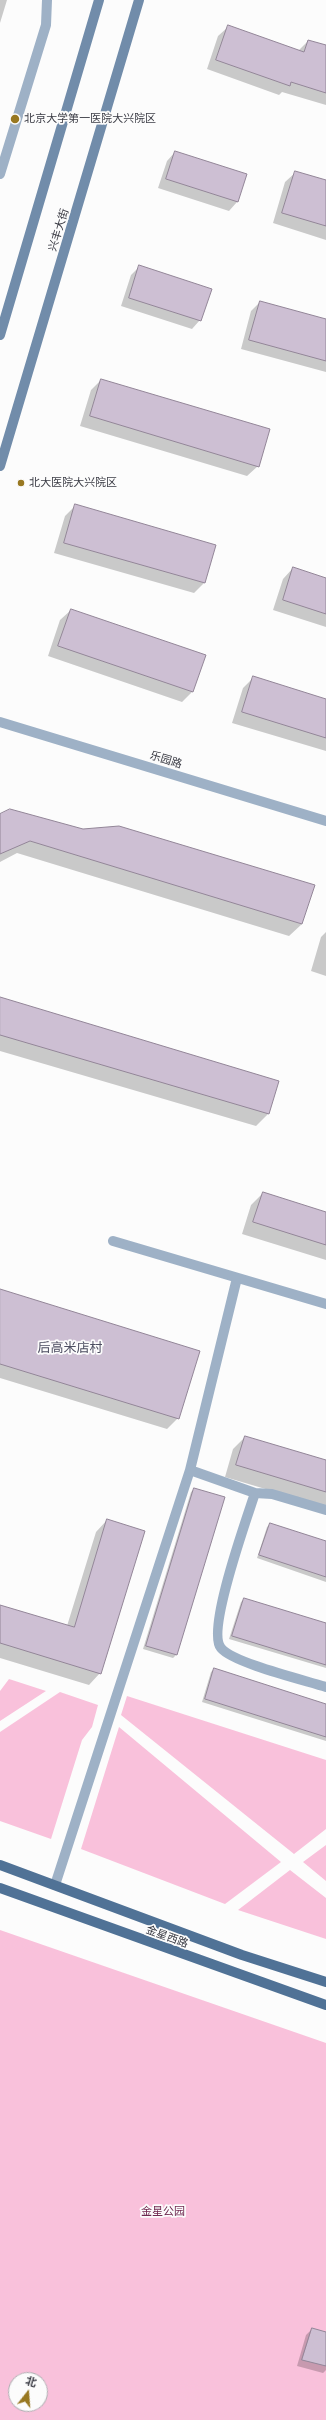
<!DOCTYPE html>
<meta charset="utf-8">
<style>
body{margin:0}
#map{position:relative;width:326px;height:2420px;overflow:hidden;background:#fcfcfc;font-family:"IBM Plex Sans","Noto Sans SC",sans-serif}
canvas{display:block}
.north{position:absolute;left:8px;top:2372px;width:40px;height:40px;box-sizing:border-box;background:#fcfcfc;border:1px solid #aeafb2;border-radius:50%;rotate:17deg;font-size:11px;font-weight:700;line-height:16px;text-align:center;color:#3a3b44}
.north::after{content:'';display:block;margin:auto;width:14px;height:18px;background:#987821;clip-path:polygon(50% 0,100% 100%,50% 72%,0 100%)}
</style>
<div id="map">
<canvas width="326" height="2420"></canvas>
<div class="north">北</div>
</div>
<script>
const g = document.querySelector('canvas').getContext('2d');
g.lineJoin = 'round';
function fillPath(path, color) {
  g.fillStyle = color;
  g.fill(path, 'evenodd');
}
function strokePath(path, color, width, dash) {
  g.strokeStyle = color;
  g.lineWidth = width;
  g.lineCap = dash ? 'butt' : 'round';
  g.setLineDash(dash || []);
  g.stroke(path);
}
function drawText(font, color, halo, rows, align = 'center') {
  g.font = font + ' "IBM Plex Sans","Noto Sans SC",sans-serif';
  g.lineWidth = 3.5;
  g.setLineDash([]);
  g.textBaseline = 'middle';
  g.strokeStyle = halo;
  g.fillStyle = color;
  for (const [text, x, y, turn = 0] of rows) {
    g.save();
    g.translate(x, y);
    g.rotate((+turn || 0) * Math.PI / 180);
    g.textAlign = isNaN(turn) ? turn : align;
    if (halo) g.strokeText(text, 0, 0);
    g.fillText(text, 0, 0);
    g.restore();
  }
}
fillPath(new Path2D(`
 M9 1679 46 1691 0 1721V1691Z
 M60 1692 98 1705 92 1727 82 1740 51 1839 0 1821V1732Z
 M127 1696 326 1760V1829L294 1854 121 1715Z
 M119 1727 281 1862 225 1904 81 1849Z
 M326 1845V1881L303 1862Z
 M290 1870 326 1898V1939L238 1910Z
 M0 1930 326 2043V2420H0ZM16 2380H40V2404H16Z`), '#f9c1db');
fillPath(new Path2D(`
 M0 0H7L0 23Z
 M228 27 298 51 308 41 326 47V105L282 92 279 95 207 69 218 36Z
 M175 152 246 175 237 202 229 211 158 188 167 161Z
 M296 172 326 181V240L273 223 285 182Z
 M140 266 200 320 192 329 121 306 131 275Z
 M260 302 326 320V372L241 349 251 311Z
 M101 380 258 466 247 476 80 426 91 390Z
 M75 506 204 583 194 593 54 553 65 516Z
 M293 568 326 579V627L273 610 283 579Z
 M71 610 204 656 192 692 182 702 48 656 60 620Z
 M253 678 326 700V751L232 723 243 688Z
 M0 815 302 924 289 936 17 853 0 862Z
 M326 932V976L311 971 321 937Z
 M0 998 277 1082 268 1114 256 1126 0 1051Z
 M263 1193 326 1213V1260L242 1234 251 1205Z
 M0 1290 178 1418 167 1429 0 1378Z
 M245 1437 326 1461V1507L225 1477 233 1449Z
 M194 1489 224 1498 176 1655 173 1658 143 1649 191 1492Z
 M107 1520 100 1673 89 1685 0 1658V1606L67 1626 96 1532Z
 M270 1524 326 1542V1582L257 1558 267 1527Z
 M244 1599 326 1624V1668L229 1639 241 1602Z
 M214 1669 326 1705V1741L202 1702 211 1672Z
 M312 2329 326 2333V2370L323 2373 297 2366 306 2335Z`), '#0003');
const building = new Path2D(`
 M228 25 304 52 308 40 326 45V93L291 82 290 86 216 60Z
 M175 151 247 174 238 202 166 179Z
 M295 171 326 180V226L282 213Z
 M139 265 212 289 201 321 129 298Z
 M260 301 326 319V361L249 340Z
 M101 379 270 429 259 467 90 416Z
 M75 504 216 545 205 583 64 543Z
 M293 567 326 578V614L283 600Z
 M71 609 206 655 193 692 58 646Z
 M253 676 326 699V738L242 712Z
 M10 809 83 829 119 826 315 885 302 924 30 841 0 854V814Z
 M0 997 279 1081 269 1114 0 1035Z
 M263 1192 326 1212V1245L253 1222Z
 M0 1289 200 1351 179 1419 0 1364Z
 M245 1436 326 1460V1492L236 1465Z
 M194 1488 225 1497 177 1655 146 1646Z
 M107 1519 145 1531 101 1674 0 1643V1605L74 1627Z
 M270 1523 326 1541V1577L259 1555Z
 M244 1598 326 1623V1665L232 1636Z
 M214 1668 326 1704V1737L205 1699Z
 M312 2328 326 2332V2366L302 2360Z`);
fillPath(building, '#cdbfd3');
strokePath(building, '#938698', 1);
strokePath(new Path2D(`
 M0 174 46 25 47 0
 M113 1241 326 1304
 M190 1470 237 1278
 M255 1493C247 1518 206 1631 221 1648 233 1663 304 1680 326 1687
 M55 1885 190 1470 255 1493 272 1494 326 1510`), '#9eb1c6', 10);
strokePath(new Path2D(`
 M0 722 326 821`), '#9eb1c6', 10);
strokePath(new Path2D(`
 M0 335 99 0
 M0 466 139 0`), '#718caa', 10);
strokePath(new Path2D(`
 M0 1865 242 1955 326 1982
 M0 1888 326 2005`), '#507296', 10);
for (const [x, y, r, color] of [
 [15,119,5,"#987821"],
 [21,483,4,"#987821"]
]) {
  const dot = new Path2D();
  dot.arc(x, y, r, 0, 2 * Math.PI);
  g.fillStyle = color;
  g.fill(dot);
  strokePath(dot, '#fcfcfc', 1.5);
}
drawText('11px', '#3a3b44', '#fcfcfc', [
 ["北京大学第一医院大兴院区",24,119],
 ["北大医院大兴院区",29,483]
], 'left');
drawText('11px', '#3a3b44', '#fcfcfc', [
 ["兴丰大街",59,230,-73],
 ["乐园路",166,760,17],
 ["金星西路",167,1937,20]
]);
drawText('11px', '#702950', '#fcfcfc', [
 ["金星公园",163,2212]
]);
drawText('13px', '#4c4d60', '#fcfcfc', [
 ["后高米店村",70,1348]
]);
</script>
